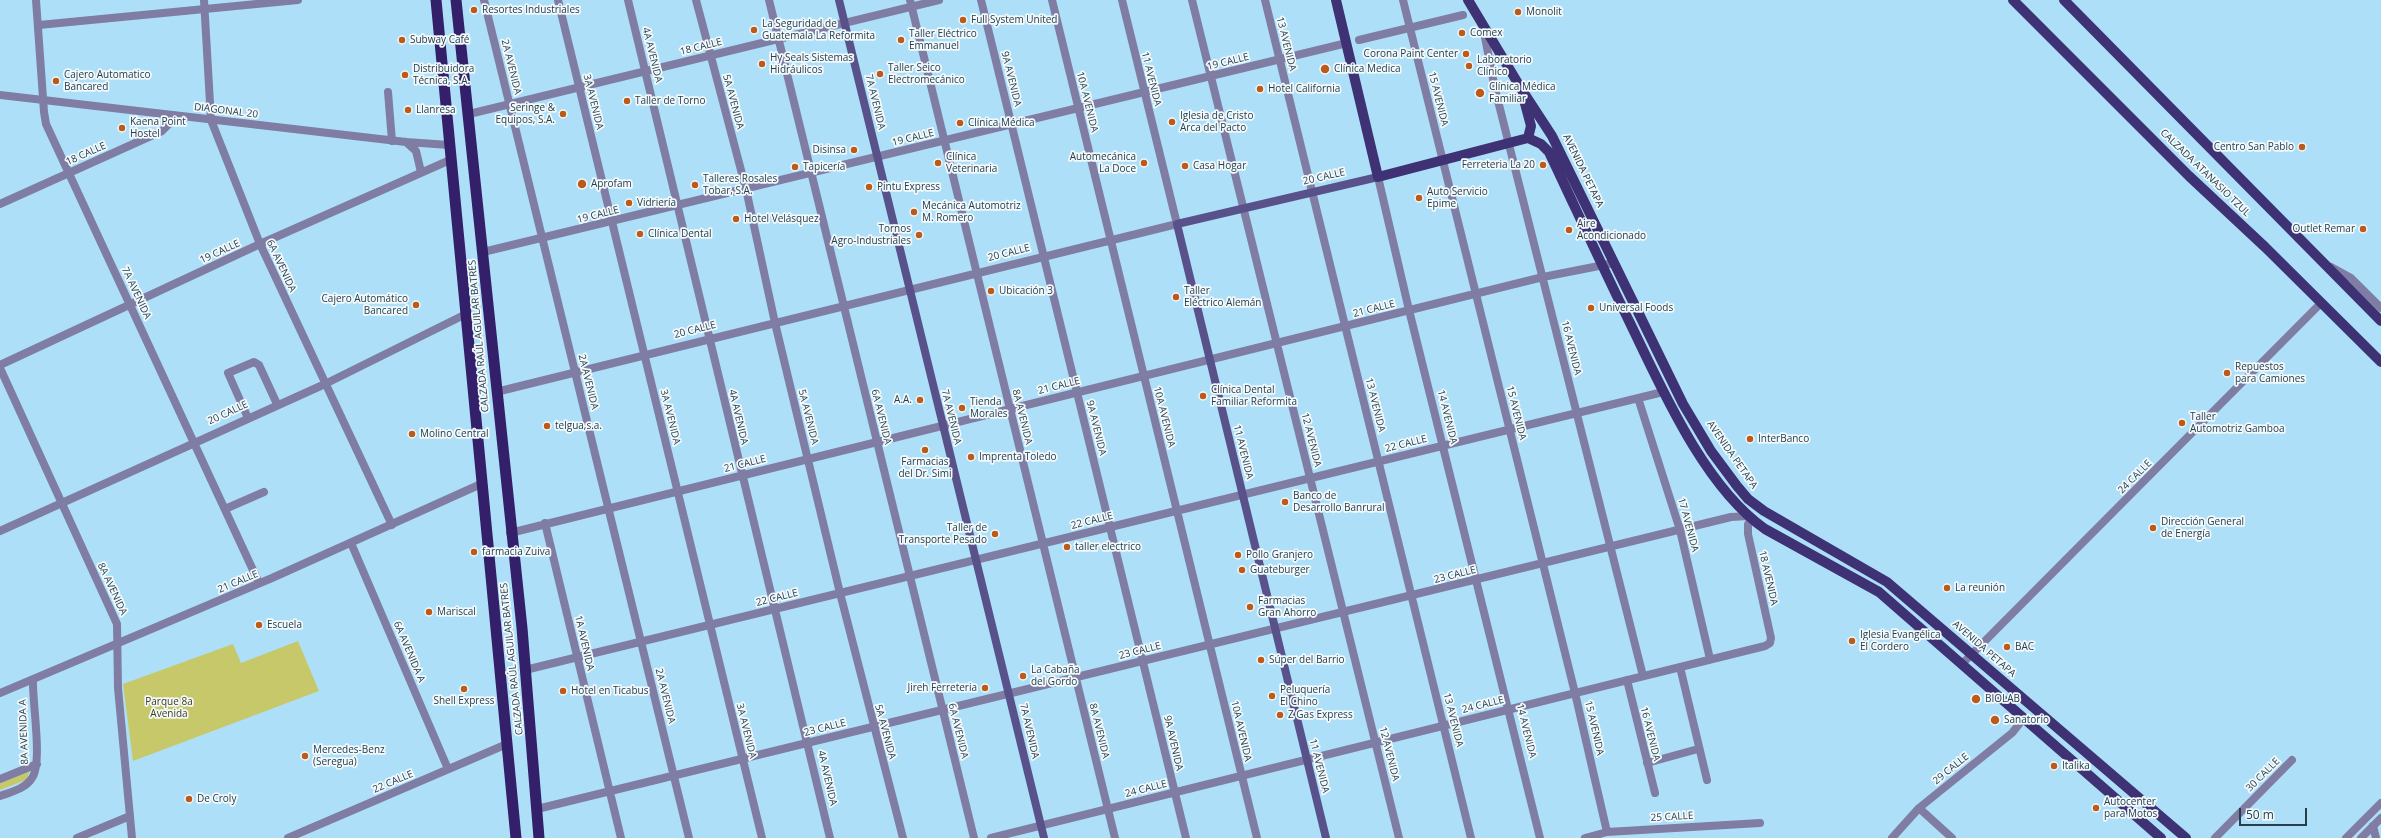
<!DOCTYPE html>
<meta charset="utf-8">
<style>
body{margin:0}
#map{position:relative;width:2381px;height:838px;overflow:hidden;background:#ade0f8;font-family:"Open Sans",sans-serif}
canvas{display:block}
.scale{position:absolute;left:2239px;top:808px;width:68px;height:18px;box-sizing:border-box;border:2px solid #25404c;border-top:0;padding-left:5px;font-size:12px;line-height:14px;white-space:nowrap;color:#25404c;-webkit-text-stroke:3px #f3f9fc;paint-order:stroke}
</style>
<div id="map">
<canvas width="2381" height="838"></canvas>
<div class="scale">50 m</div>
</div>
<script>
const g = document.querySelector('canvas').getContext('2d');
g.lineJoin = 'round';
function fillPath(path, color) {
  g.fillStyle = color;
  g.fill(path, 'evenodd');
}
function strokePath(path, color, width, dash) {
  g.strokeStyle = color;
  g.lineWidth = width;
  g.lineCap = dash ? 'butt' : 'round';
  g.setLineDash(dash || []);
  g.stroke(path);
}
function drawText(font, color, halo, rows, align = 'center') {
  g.font = font + ' "Open Sans",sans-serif';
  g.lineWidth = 3.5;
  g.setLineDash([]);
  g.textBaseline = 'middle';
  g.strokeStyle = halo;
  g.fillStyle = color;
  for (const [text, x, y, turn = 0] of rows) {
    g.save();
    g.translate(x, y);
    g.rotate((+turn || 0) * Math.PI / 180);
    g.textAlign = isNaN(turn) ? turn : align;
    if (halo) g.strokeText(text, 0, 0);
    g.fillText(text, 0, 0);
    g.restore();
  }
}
fillPath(new Path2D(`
 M298 641 319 691 133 761 123 684 233 644 241 663Z
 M30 771 26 780 0 790V783Z`), '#c7c86a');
strokePath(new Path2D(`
 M36 0 44 112 46 124 259 583
 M204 0 211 120 260 244 392 525
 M484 0 689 838
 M558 0 762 838
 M628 0 830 838
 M696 0 746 189 775 323 840 593 903 838
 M769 0 974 838
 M910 0 1115 838
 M981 0 1186 838
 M1052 0 1257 838
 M1192 0 1399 838
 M1265 0 1471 838
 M1403 0 1575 693 1607 832
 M39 25 298 0
 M1483 27 1495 89 1643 676
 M1359 40 1463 15
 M388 92 392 141
 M1378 177 1409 310 1540 838
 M0 204 162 131 170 123 172 115
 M0 365 260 244 450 160
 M0 368 117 624 118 688 132 838
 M496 392 1177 224
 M1638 398 1680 530 1710 659
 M248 418 228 373 254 362 259 365 277 404
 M225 509 264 492
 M545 523 621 838
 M0 531 325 384 466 314
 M510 533 1543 277 1614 263
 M351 543 448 769
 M1962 664 2321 303
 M1680 667 1707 780
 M525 670 1663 392
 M1627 680 1655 793
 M0 693 272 578 481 484
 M1647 763 1698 749
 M0 779 37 764
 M0 796C11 792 25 789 32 778 43 763 32 701 33 680
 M1919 808 1952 838
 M537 809 1731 517 1748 516
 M2373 826 2376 838
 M77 838 130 816
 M288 838 507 744
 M991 838 1765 646 1770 643 1771 638 1748 534V524L1752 519
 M1585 838 1607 832 1760 823
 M1892 838 1919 808 2012 733 2024 718
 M2215 838 2292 760`), '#807da4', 8);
strokePath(new Path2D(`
 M1122 0 1177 224
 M0 95 406 142 449 145
 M469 114 939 0
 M406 142 416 151 421 172
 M483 252 1347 43
 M2331 267 2351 278 2381 308
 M2346 838 2381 803
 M2361 838 2381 818`), '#807da4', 8);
strokePath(new Path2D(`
 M839 0 1044 838
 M1326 838 1177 224 1378 177`), '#595189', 8);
strokePath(new Path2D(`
 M1336 0 1378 177 1528 138
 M1468 0 1522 90 1552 136 1683 404 1711 451 1737 486 1748 499 1764 511 1887 582 2186 838
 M2013 0 2189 176 2265 247 2381 362
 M2064 0 2381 321
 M1523 96 1531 126 1528 138
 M1528 138 1541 144 1549 152C1576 209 1602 266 1630 323 1662 389 1704 486 1765 529L1879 592 2161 838`), '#3e3174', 10);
strokePath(new Path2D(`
 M436 0 516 838
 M456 0 522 628 539 838`), '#34206a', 11);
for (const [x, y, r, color] of [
 [474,10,4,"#bb5a19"],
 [1518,12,4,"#bb5a19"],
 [963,20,4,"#bb5a19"],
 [754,30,4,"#bb5a19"],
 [1462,33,4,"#bb5a19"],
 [402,40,4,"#bb5a19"],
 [901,40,4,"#bb5a19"],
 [1466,54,4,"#bb5a19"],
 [762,64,4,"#bb5a19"],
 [1469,66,4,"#bb5a19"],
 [1325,69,5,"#bb5a19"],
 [880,74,4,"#bb5a19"],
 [405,75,4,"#bb5a19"],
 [56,81,4,"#bb5a19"],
 [1260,89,4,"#bb5a19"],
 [1480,93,5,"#bb5a19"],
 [627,101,4,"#bb5a19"],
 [408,110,4,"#bb5a19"],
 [563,114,4,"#bb5a19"],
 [1172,122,4,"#bb5a19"],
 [960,123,4,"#bb5a19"],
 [122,128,4,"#bb5a19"],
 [2302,147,4,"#bb5a19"],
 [854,150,4,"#bb5a19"],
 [938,163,4,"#bb5a19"],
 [1144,163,4,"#bb5a19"],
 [1543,165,4,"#bb5a19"],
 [1185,166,4,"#bb5a19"],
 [795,167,4,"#bb5a19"],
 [582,184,5,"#bb5a19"],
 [695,185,4,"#bb5a19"],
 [869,187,4,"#bb5a19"],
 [1419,198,4,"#bb5a19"],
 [629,203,4,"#bb5a19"],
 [914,212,4,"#bb5a19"],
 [736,219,4,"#bb5a19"],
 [2363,229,4,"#bb5a19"],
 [1569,230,4,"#bb5a19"],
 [640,234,4,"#bb5a19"],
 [919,235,4,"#bb5a19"],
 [991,291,4,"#bb5a19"],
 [1176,297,4,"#bb5a19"],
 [416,305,4,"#bb5a19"],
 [1591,308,4,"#bb5a19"],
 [2227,373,4,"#bb5a19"],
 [1203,396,4,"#bb5a19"],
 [920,400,4,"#bb5a19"],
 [962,408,4,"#bb5a19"],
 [2182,423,4,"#bb5a19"],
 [547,426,4,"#bb5a19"],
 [412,434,4,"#bb5a19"],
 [1750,439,4,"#bb5a19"],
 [925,450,4,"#bb5a19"],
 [971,457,4,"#bb5a19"],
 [1285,502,4,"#bb5a19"],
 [2153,528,4,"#bb5a19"],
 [995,534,4,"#bb5a19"],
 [1067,547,4,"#bb5a19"],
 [474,552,4,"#bb5a19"],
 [1238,555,4,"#bb5a19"],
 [1242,570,4,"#bb5a19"],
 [1947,588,4,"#bb5a19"],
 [1250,607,4,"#bb5a19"],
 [429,612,4,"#bb5a19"],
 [259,625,4,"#bb5a19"],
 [1852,641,4,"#bb5a19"],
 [2007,647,4,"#bb5a19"],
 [1261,660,4,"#bb5a19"],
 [1023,676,4,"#bb5a19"],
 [985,688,4,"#bb5a19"],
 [464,689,4,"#bb5a19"],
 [563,691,4,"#bb5a19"],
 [1272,696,4,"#bb5a19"],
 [1976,699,5,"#bb5a19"],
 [1280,715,4,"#bb5a19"],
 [1995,720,5,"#bb5a19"],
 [305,756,4,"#bb5a19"],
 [2054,766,4,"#bb5a19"],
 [189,799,4,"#bb5a19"],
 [2096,808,4,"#bb5a19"]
]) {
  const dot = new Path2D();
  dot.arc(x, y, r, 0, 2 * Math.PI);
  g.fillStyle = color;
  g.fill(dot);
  strokePath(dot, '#f3f9fc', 1.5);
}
drawText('10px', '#25404c', '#f3f9fc', [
 ["Resortes Industriales",482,10],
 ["Monolit",1526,12],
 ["Full System United",971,20],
 ["La Seguridad de",762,24],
 ["Guatemala La Reformita",762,36],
 ["Comex",1470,33],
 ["Taller Eléctrico",909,34],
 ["Emmanuel",909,46],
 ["Subway Café",410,40],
 ["Corona Paint Center",1458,54,"right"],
 ["Hy Seals Sistemas",770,58],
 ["Hidráulicos",770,70],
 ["Laboratorio",1477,60],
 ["Clínico",1477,72],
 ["Taller Seico",888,68],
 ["Electromecánico",888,80],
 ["Distribuidora",413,69],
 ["Técnica, S.A.",413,81],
 ["Clínica Medica",1334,69],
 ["Cajero Automatico",64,75],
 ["Bancared",64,87],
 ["Clínica Médica",1489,87],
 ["Familiar",1489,99],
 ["Hotel California",1268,89],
 ["Taller de Torno",635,101],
 ["Seringe &",555,108,"right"],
 ["Equipos, S.A.",555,120,"right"],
 ["Llanresa",416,110],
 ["Iglesia de Cristo",1180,116],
 ["Arca del Pacto",1180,128],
 ["Kaena Point",130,122],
 ["Hostel",130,134],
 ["Clínica Médica",968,123],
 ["Centro San Pablo",2294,147,"right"],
 ["Disinsa",846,150,"right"],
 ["Clínica",946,157],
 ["Veterinaria",946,169],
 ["Automecánica",1136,157,"right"],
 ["La Doce",1136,169,"right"],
 ["Ferreteria La 20",1535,165,"right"],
 ["Casa Hogar",1193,166],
 ["Tapicería",803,167],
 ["Talleres Rosales",703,179],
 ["Tobar, S.A.",703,191],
 ["Aprofam",591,184],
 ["Pintu Express",877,187],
 ["Auto Servicio",1427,192],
 ["Epime",1427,204],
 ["Vidriería",637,203],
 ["Mecánica Automotriz",922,206],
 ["M. Romero",922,218],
 ["Hotel Velásquez",744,219],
 ["Aire",1577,224],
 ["Acondicionado",1577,236],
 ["Tornos",911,229,"right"],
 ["Agro-Industriales",911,241,"right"],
 ["Outlet Remar",2355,229,"right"],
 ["Clínica Dental",648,234],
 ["Ubicación 3",999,291],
 ["Taller",1184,291],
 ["Eléctrico Alemán",1184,303],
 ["Cajero Automático",408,299,"right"],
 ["Bancared",408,311,"right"],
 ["Universal Foods",1599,308],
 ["Repuestos",2235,367],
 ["para Camiones",2235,379],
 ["Clínica Dental",1211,390],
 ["Familiar Reformita",1211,402],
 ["A.A.",912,400,"right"],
 ["Tienda",970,402],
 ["Morales",970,414],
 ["Taller",2190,417],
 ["Automotriz Gamboa",2190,429],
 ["telgua,s.a.",555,426],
 ["Molino Central",420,434],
 ["InterBanco",1758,439],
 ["Imprenta Toledo",979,457],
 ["Farmacias",925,462,"center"],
 ["del Dr. Simi",925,474,"center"],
 ["Banco de",1293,496],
 ["Desarrollo Banrural",1293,508],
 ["Dirección General",2161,522],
 ["de Energía",2161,534],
 ["Taller de",987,528,"right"],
 ["Transporte Pesado",987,540,"right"],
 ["taller electrico",1075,547],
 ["farmacia Zuiva",482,552],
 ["Pollo Granjero",1246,555],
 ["Guateburger",1250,570],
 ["La reunión",1955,588],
 ["Farmacias",1258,601],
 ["Gran Ahorro",1258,613],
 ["Mariscal",437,612],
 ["Escuela",267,625],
 ["Iglesia Evangélica",1860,635],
 ["El Cordero",1860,647],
 ["BAC",2015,647],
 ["Súper del Barrio",1269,660],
 ["La Cabaña",1031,670],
 ["del Gordo",1031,682],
 ["Jireh Ferreteria",977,688,"right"],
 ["Peluquería",1280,690],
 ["El Chino",1280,702],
 ["Hotel en Ticabus",571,691],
 ["BIOLAB",1985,699],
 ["Shell Express",464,701,"center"],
 ["Z Gas Express",1288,715],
 ["Sanatorio",2004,720],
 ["Mercedes-Benz",313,750],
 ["(Seregua)",313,762],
 ["Italika",2062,766],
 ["De Croly",197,799],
 ["Autocenter",2104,802],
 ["para Motos",2104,814]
], 'left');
drawText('10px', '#25404c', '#f3f9fc', [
 ["13 AVENIDA",1286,44,76],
 ["18 CALLE",701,47,-14],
 ["4A AVENIDA",652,55,76],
 ["19 CALLE",1228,62,-14],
 ["2A AVENIDA",511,67,76],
 ["9A AVENIDA",1011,79,76],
 ["11 AVENIDA",1151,79,76],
 ["15 AVENIDA",1438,99,76],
 ["3A AVENIDA",593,102,76],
 ["5A AVENIDA",733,102,75],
 ["7A AVENIDA",875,102,76],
 ["10A AVENIDA",1087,102,76],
 ["DIAGONAL 20",226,111,7],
 ["19 CALLE",913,138,-14],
 ["18 CALLE",86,154,-24],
 ["AVENIDA PETAPA",1583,171,64],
 ["CALZADA ATANASIO TZUL",2205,173,44],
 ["20 CALLE",1324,177,-13],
 ["19 CALLE",598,215,-14],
 ["19 CALLE",220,252,-25],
 ["20 CALLE",1009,253,-14],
 ["6A AVENIDA",281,266,65],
 ["7A AVENIDA",136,293,65],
 ["21 CALLE",1374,309,-14],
 ["20 CALLE",695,330,-14],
 ["CALZADA RAÚL AGUILAR BATRES",479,336,-95],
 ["16 AVENIDA",1571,348,76],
 ["2A AVENIDA",588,382,76],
 ["21 CALLE",1059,386,-14],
 ["13 AVENIDA",1375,405,76],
 ["20 CALLE",228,413,-25],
 ["15 AVENIDA",1516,413,76],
 ["3A AVENIDA",670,417,76],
 ["4A AVENIDA",738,417,77],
 ["5A AVENIDA",808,417,76],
 ["6A AVENIDA",881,417,76],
 ["7A AVENIDA",951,417,76],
 ["8A AVENIDA",1022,417,76],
 ["10A AVENIDA",1164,417,76],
 ["14 AVENIDA",1447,417,76],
 ["9A AVENIDA",1096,428,76],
 ["12 AVENIDA",1311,440,76],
 ["22 CALLE",1406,444,-14],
 ["11 AVENIDA",1243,452,76],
 ["AVENIDA PETAPA",1732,455,55],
 ["21 CALLE",745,464,-14],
 ["24 CALLE",2135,477,-45],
 ["22 CALLE",1092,521,-14],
 ["17 AVENIDA",1688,525,75],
 ["23 CALLE",1455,575,-14],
 ["18 AVENIDA",1768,578,77],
 ["21 CALLE",238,582,-23],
 ["8A AVENIDA",112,589,65],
 ["22 CALLE",777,598,-14],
 ["1A AVENIDA",584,643,77],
 ["AVENIDA PETAPA",1984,649,41],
 ["23 CALLE",1140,651,-14],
 ["6A AVENIDA A",409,652,67],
 ["CALZADA RAÚL AGUILAR BATRES",512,659,-96],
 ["2A AVENIDA",665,696,76],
 ["24 CALLE",1483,705,-14],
 ["13 AVENIDA",1453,720,76],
 ["23 CALLE",825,728,-14],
 ["15 AVENIDA",1594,728,77],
 ["3A AVENIDA",746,731,76],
 ["6A AVENIDA",958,731,76],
 ["7A AVENIDA",1029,731,77],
 ["8A AVENIDA",1099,731,76],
 ["10A AVENIDA",1241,731,77],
 ["14 AVENIDA",1526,731,76],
 ["8A AVENIDA A",24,732,-92],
 ["5A AVENIDA",885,732,75],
 ["16 AVENIDA",1650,734,76],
 ["9A AVENIDA",1173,743,77],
 ["12 AVENIDA",1389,754,76],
 ["11 AVENIDA",1319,766,76],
 ["29 CALLE",1951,769,-39],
 ["30 CALLE",2263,775,-45],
 ["4A AVENIDA",827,778,77],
 ["22 CALLE",393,782,-23],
 ["24 CALLE",1146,789,-14],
 ["25 CALLE",1672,817,-3]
]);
drawText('10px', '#3f3e11', '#f3f9fc', [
 ["Parque 8a",169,702],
 ["Avenida",169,714]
]);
</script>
